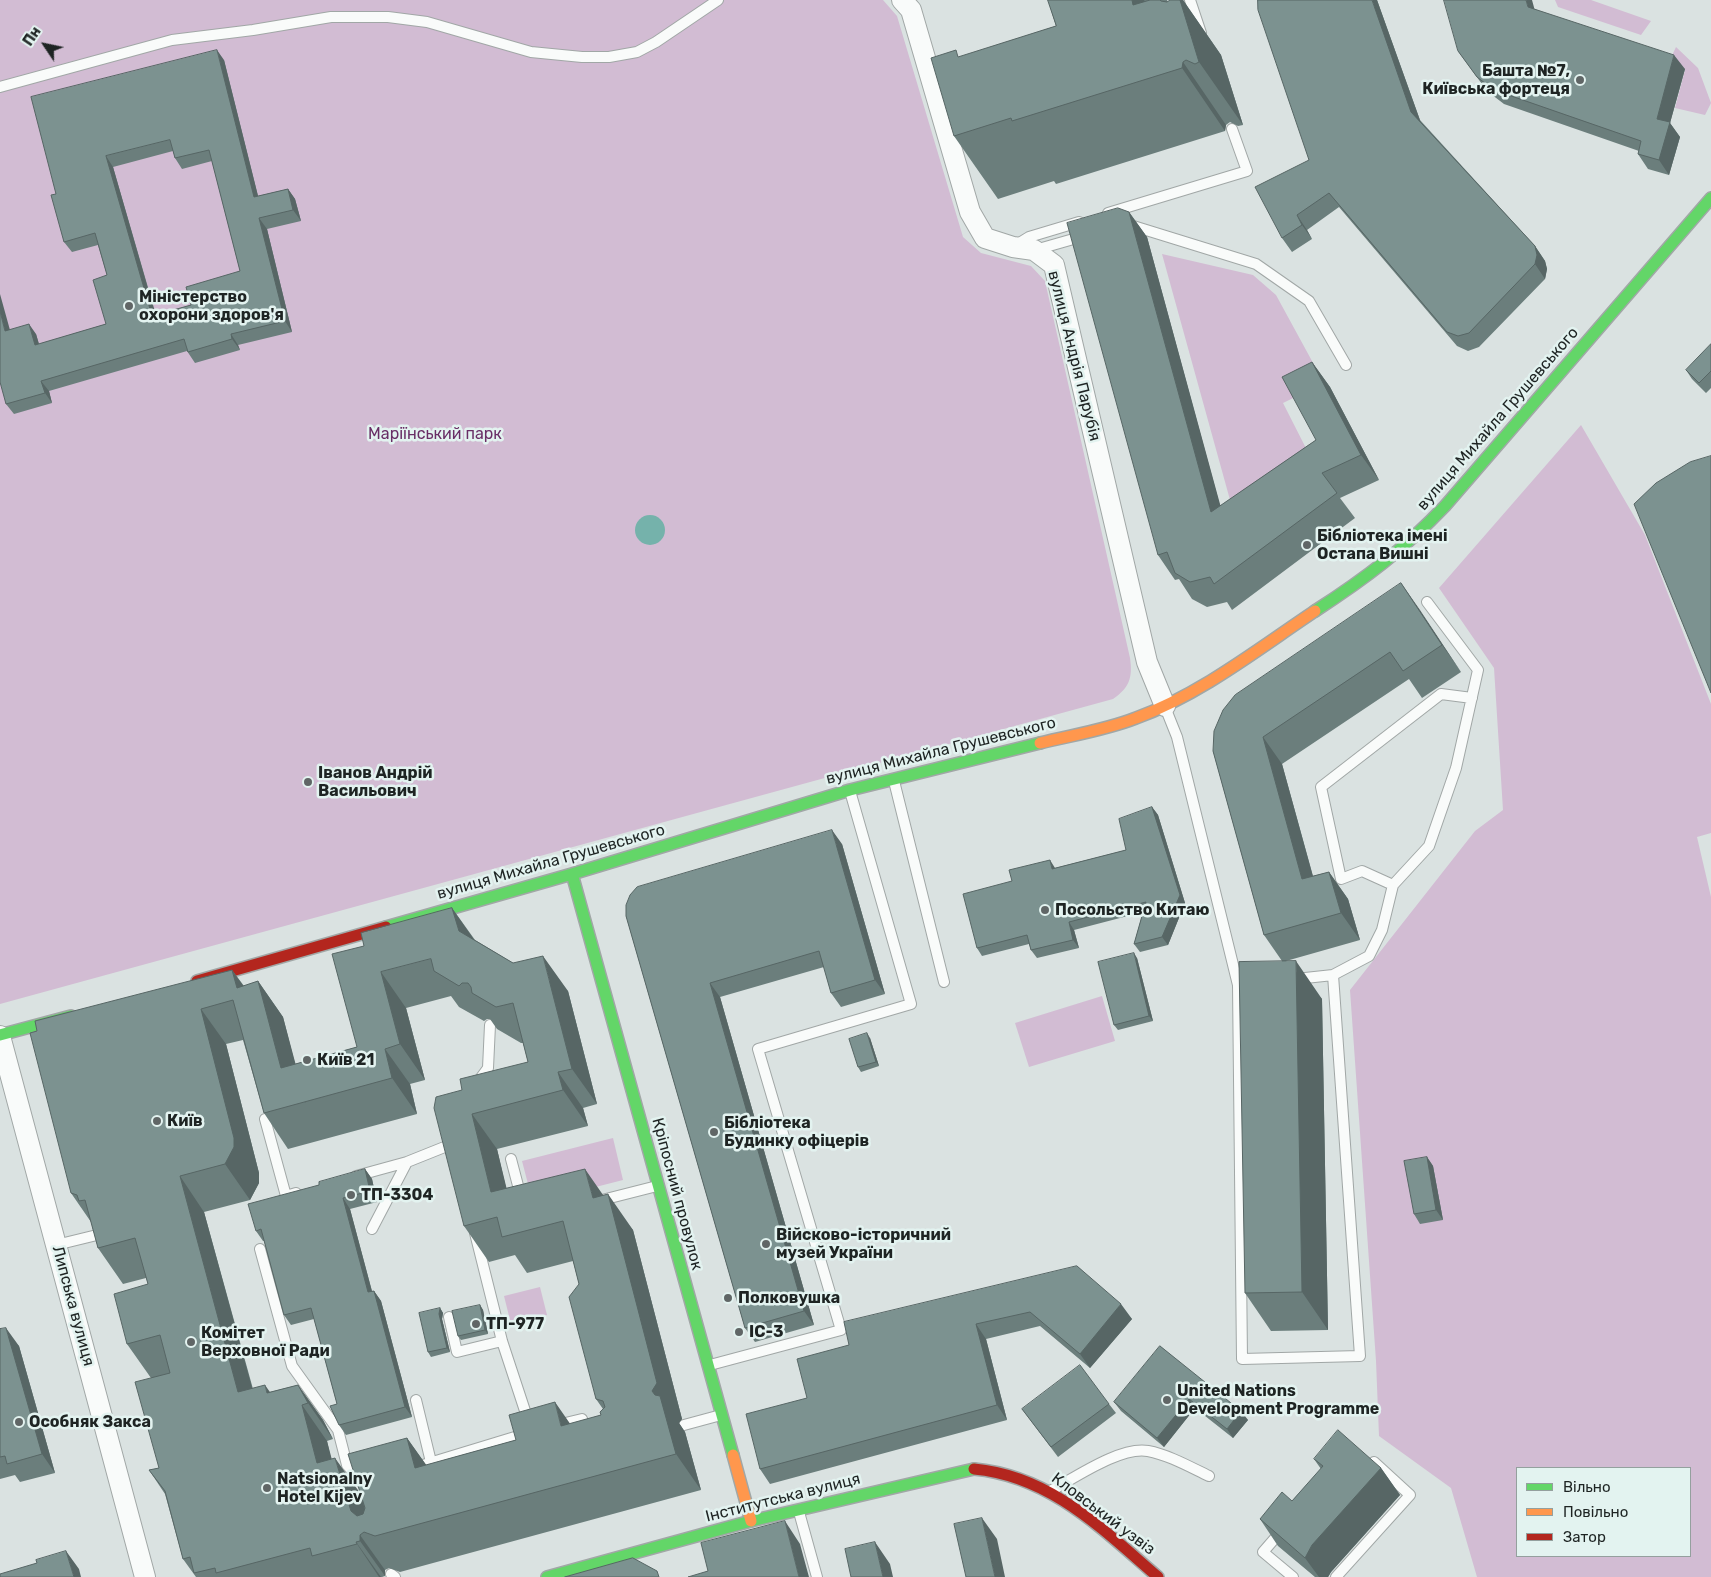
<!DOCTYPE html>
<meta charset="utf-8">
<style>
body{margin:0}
#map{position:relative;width:1711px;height:1577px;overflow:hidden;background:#dae2e1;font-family:Rubik,sans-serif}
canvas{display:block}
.legend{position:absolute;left:1516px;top:1467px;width:175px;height:90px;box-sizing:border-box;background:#e3f3f0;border:1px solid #94a09e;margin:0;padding:6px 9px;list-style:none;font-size:15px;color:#1e2423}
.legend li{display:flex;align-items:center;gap:10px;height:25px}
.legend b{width:25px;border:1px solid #94a09e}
.north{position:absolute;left:20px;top:20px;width:50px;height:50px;-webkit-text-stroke:4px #e3f3f0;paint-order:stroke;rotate:304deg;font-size:14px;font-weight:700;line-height:20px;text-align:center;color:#1e2423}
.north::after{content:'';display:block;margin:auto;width:18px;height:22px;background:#1e2423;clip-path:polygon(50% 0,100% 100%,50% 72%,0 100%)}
</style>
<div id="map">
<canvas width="1711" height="1577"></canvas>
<ul class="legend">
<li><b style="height:6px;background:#63d668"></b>Вільно</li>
<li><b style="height:6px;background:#ff974d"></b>Повільно</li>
<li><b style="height:6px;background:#b3261e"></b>Затор</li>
</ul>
<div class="north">Пн</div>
</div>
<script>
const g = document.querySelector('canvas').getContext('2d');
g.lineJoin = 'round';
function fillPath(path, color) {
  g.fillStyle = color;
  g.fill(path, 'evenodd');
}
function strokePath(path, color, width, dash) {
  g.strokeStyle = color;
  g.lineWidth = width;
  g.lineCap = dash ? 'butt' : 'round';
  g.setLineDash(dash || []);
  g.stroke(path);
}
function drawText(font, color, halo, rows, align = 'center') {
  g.font = font + ' Rubik,sans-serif';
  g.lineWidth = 5;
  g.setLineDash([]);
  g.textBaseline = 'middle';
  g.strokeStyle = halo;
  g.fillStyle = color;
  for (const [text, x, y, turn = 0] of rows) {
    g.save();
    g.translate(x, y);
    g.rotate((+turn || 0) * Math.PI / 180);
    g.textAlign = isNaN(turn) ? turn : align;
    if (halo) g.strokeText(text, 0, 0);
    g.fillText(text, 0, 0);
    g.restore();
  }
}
fillPath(new Path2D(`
 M0 0H883L897 16 963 237 981 253 1031 266 1045 281 1130 658C1133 678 1129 688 1113 699L0 1004Z
 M1555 0H1591L1651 21 1641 35 1558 7Z
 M1676 47 1698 68 1711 103 1705 115 1675 108 1685 70 1668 64Z
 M1162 254 1253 275 1276 295 1324 383 1283 403 1313 462 1235 518Z
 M1581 425 1645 535 1711 704V833L1697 837 1711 897V1577H1477L1451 1488 1379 1436 1376 1361 1350 990 1475 831 1503 810 1494 668 1439 588ZM1517 1468H1690V1556H1517Z
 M1102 996 1115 1041 1029 1067 1015 1023Z
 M613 1138 623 1180 533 1203 522 1161Z
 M540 1287 547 1315 511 1324 504 1296Z`), '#d2bcd3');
fillPath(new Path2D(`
 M635 530a15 15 0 1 1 30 0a15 15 0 1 1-30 0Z`), '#75b2ab');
const lane = new Path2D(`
 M1190 0 1201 33
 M0 87 172 40 253 30 331 17H388L427 22 531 52 582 57H609L637 52 656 42 718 0
 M1108 213 1247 171 1232 129
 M1130 225 1256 264 1309 301 1346 365
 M1016 245 1029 237 1079 222
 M1035 250 1084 236
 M1165 707 1177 737 1238 985 1242 1359 1360 1356 1333 975
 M894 781 944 982
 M1393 885 1362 871 1341 879 1321 787 1441 694 1472 698
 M1296 979 1333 975 1369 956 1382 930 1393 885 1429 846 1456 768 1478 670 1427 602
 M477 1083 488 1068 490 1025
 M265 1119 286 1196 296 1193
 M511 1159 521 1197
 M356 1176 407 1162 452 1144
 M598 1201 657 1186
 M372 1229 407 1162
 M475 1233 502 1341 529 1423
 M56 1245 97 1235
 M260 1249 292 1366 338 1430 347 1465 363 1482
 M449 1317 457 1352 502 1341
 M710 1365 841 1330 758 1049 911 1004 850 791
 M416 1400 431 1462
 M557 1425 582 1419 586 1432
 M684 1425 721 1415
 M413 1468 528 1433
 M1052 1490C1076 1477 1121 1446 1148 1451 1169 1455 1190 1467 1209 1476
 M799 1512 817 1577
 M1283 1529 1263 1552 1293 1577
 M391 1574 395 1577
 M1336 1577 1410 1495 1374 1462`);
const street = new Path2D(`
 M902 0 911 10 970 212 985 238 1013 247 1034 250 1054 265 1147 662 1165 706
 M0 1036 145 1577`);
const fast = new Path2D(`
 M1315 611C1366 578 1403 550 1445 506L1711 198
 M572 874 733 1455
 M386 927 572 874 850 790 1040 743
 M0 1035 71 1016
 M547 1577 751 1521 974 1469`);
const slow = new Path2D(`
 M1040 743C1072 735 1106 730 1136 718 1201 694 1258 649 1315 611
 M733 1455 751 1521`);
const jam = new Path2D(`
 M197 981 386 927
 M974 1469C1051 1476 1102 1529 1158 1577`);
strokePath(lane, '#a1a7a6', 12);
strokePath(street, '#a1a7a6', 22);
strokePath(fast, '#a1a7a6', 14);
strokePath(slow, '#a1a7a6', 14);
strokePath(jam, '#a1a7a6', 14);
strokePath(lane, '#f9fbfa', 10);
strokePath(street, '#f9fbfa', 20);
strokePath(fast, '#63d668', 11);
strokePath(slow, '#ff974d', 11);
strokePath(jam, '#b3261e', 11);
fillPath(new Path2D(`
 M1048 0H1167L1168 2 1170 0H1183L1221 55 1243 125 1238 126 1230 122 1226 125 1225 131 1056 184 1054 181 998 199 954 136 960 57 1056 26Z
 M1377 0 1420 120 1535 246 1545 261 1547 269 1545 279 1479 347 1468 351 1457 346 1339 207 1307 230 1312 239 1292 252 1282 238 1309 160Z
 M1534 9 1685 69 1670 123 1680 137 1669 175 1648 169 1638 154 1639 151 1504 104 1487 91 1458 51Z
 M224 60 258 196 288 189 295 199 301 221 267 229 292 332 238 345 240 350 195 363 187 351 49 391 52 403 14 414 6 404 9 329 36 334 39 344 106 324 107 275 98 245 72 252 64 242 56 194ZM173 151 175 158 182 169 212 161 240 271 191 305 156 315 113 167Z
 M1129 212 1147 237 1220 506 1316 440 1312 362 1330 387 1379 480 1340 498 1355 518 1232 610 1227 602 1207 607 1192 599 1179 579 1175 580 1158 555Z
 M1711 344V388L1706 393 1692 379 1686 370Z
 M1401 583 1461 672 1422 698 1409 679 1282 764 1313 876 1329 872 1348 899 1360 940 1286 961 1322 999 1328 1330 1271 1331 1245 1293 1282 961 1264 935 1213 751Z
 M1152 807 1158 815 1185 903 1168 945 1140 952 1134 944 1143 912 1074 930 1079 948 1037 958 1031 950 1029 944 982 956 977 948 1012 881 1055 868 1126 850Z
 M842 844 885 994 841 1007 831 993 824 967 720 997 814 1325 755 1342 745 1328 626 916Z
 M452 908 475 940 513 963 568 991 597 1104 583 1108 588 1126 497 1149 506 1188 604 1195 633 1230 682 1419 679 1423 685 1432 701 1490 400 1572 389 1568 385 1570V1576L382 1577H196L183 1559 165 1494 149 1470 159 1468 151 1378 127 1344 148 1284 146 1278 123 1284 98 1248 91 1222 71 1193 37 1031 232 970 244 986 258 981 283 1017 295 1064 357 1047 364 946ZM451 996 459 1007 484 1021 487 1019H490L497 1029 521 1043H523L528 1062 462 1090 464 1226 489 1262 515 1255 527 1273 573 1261 579 1284 596 1399 603 1409 601 1415 570 1424 516 1440 426 1465 407 1438 360 1493 331 1459 327 1441 333 1439 323 1420 298 1385 270 1392 253 1389 204 1212 250 1200 259 1183V1173L226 1044 243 1040 264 1113 288 1149 417 1114 410 1084 425 1080 406 1008Z
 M1137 958 1153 1021 1118 1030 1114 1025Z
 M870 1038 879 1066 861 1072 858 1067Z
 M1427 1157 1433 1166 1443 1220 1420 1224 1414 1214Z
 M365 1169 372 1179 377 1202 350 1209 372 1291H374L381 1301 412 1417 346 1435 339 1425 337 1404 314 1319 291 1325 284 1315 264 1241H263L256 1231 319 1185Z
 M1077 1266 1132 1319 1090 1368 1040 1326 986 1339 1007 1420 770 1484 760 1469 807 1398 849 1345Z
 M480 1305 483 1310 488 1334 461 1340 458 1336Z
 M440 1308 443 1313 442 1319 450 1352 431 1357 428 1352Z
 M0 1329 19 1346 55 1473 20 1482 15 1475 0 1479Z
 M1160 1346 1248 1420 1233 1438 1195 1408 1164 1447 1121 1411 1114 1402Z
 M1109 1404 1116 1413 1058 1457 1022 1409Z
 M1314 1459 1381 1468 1400 1495 1331 1572 1328 1577H1315L1278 1546 1260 1519 1292 1501 1321 1469Z`), '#6b7e7c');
fillPath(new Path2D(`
 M1132 0H1144L1166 31 1133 5Z
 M1180 0H1183L1221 55 1243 125 1199 62Z
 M1372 0H1377L1422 126 1411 112Z
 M1526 0H1532L1538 22 1528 7Z
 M217 50 224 60 261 208 254 197Z
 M1674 55 1685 69 1670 123 1680 137 1669 175 1659 160 1657 119Z
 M1183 62 1226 125 1225 131 1182 68Z
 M106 156 113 167 159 327 152 316Z
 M288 189 295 199 301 221 293 210Z
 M1129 212 1147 237 1229 537 1211 512Z
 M1297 215 1307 230 1312 239 1302 225Z
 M259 218 267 229 292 332 285 321Z
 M1535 246 1545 261 1547 269 1545 279 1535 264Z
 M0 294 13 341 5 331 0 311Z
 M29 324 36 334 42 355 35 345Z
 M231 334 238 345 240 350 232 339Z
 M1312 362 1330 387 1379 480 1361 455Z
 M41 381 49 391 52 403 45 393Z
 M1401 583 1420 610 1461 672 1442 645Z
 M1263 737 1282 764 1321 906 1302 879Z
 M1152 807 1158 815 1185 903 1168 945 1162 937Z
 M832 830 842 844 885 994 875 980Z
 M1050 860 1055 868 1058 877 1052 869Z
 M1329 872 1348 899 1360 940 1341 913Z
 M452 908 477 944 459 931Z
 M1069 922 1074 930 1079 948 1073 940Z
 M1134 953 1137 958 1153 1021 1149 1016Z
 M543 956 568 991 597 1104 572 1069Z
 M1296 961 1322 999 1328 1330 1302 1292Z
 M232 970 257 1005 237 988Z
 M381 972 406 1008 425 1080 400 1044Z
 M258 981 283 1017 306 1103 281 1068Z
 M710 983 720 997 814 1325 804 1311Z
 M201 1009 226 1044 259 1173V1183L250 1200 225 1164Z
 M867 1033 870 1038 879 1066 876 1062Z
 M385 1049 410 1084 417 1114 392 1078Z
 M558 1072 583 1108 588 1126 563 1090Z
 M472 1114 497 1149 516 1227 491 1192Z
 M1427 1157 1433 1166 1443 1220 1436 1210Z
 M365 1169 372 1179 377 1202 370 1191Z
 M585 1169 610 1205 593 1198Z
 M180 1176 204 1212 263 1428 238 1392Z
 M608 1194 633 1230 682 1419 679 1423 685 1432 701 1490 676 1454 652 1391Z
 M343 1198 350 1209 375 1303 368 1292Z
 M374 1291 381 1301 412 1417 405 1407Z
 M1121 1304 1132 1319 1090 1368 1080 1354Z
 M480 1305 483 1310 488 1334 485 1330Z
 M440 1308 443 1313 442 1319 450 1352 447 1348 439 1314Z
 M976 1324 986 1339 1007 1420 997 1405Z
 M6 1328 19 1346 55 1473 42 1454Z
 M265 1385 290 1421 267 1393Z
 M298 1385 323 1420 333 1439 308 1403Z
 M1189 1399 1195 1408 1164 1447 1157 1438Z
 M555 1402 580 1438 561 1426Z
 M302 1405 327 1441 342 1498 317 1463Z
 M1241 1411 1248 1420 1233 1438 1227 1429Z
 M407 1438 432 1473 415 1468Z
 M335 1458 360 1493 373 1536 351 1511Z
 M1381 1468 1400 1495 1331 1572 1328 1577H1319L1305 1558 1312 1545Z
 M982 1518 997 1539 1005 1577H995Z
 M785 1521 800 1544 809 1577H799Z
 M360 1535 385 1570V1576L360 1541Z
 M356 1542 381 1577H379L357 1544Z
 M875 1542 890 1564 893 1577H883Z
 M66 1551 79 1569 81 1577H74Z`), '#576665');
const building = new Path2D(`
 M1048 0H1132L1133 5 1150 0H1160L1161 1 1167 2 1170 0H1180L1199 62 1195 64 1186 60 1183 62 1182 68 1012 121 1011 118 954 136 931 58 956 50 958 57 1056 26Z
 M1258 0H1372L1411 112 1535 246 1537 255 1535 264 1469 333 1458 336 1447 332 1329 193 1297 215 1302 225 1282 238 1255 187 1309 160 1258 10Z
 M1444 0H1526L1528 7 1674 55 1657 119 1670 122 1659 160 1638 154 1641 141 1494 90 1477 77 1458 51Z
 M217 50 254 197 288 189 293 210 259 218 285 321 231 334 232 339 188 352 184 339 41 381 45 393 6 404 0 382V311L5 331 29 324 35 345 106 324 93 280 107 275 95 233 64 242 51 195 56 194 31 97ZM170 140 175 158 209 150 240 271 186 287 191 305 152 316 106 156Z
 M1118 208 1129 212 1211 512 1316 440 1282 377 1312 362 1361 455 1322 473 1337 493 1214 584 1210 577 1190 582 1175 573 1167 552 1158 555 1067 223Z
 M1711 344V371L1699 383 1686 370Z
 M1711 456V693L1634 504 1656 483 1690 462Z
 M1401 583 1442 645 1403 671 1390 652 1263 737 1302 879 1329 872 1341 913 1264 935 1213 751 1214 731 1223 710 1235 695Z
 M1152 807 1180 895 1162 937 1134 944 1146 902 1069 922 1073 940 1031 950 1027 935 977 948 963 894 1012 881 1009 870 1050 860 1052 869 1126 850 1119 819Z
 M832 830 875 980 831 993 819 951 710 983 804 1311 745 1328 626 916V905L630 895 637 887Z
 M452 908 459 931 513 963 543 956 572 1069 558 1072 563 1090 472 1114 491 1192 585 1169 593 1198 608 1194 657 1383 652 1391 655 1395 660 1396 676 1454 375 1536 364 1532 360 1535V1541L356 1542 357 1544 312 1556 310 1548 216 1573 215 1568 194 1573 190 1557 183 1559 165 1491 149 1470 159 1468 135 1382 170 1373 160 1335 127 1344 114 1294 148 1284 135 1238 98 1248 85 1200 79 1201 77 1195 71 1193 30 1033 37 1031 35 1021 232 970 237 988 258 981 281 1068 357 1047 332 954 364 946 361 933ZM431 959 434 971 459 986 462 983H468L471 987 472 993 496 1007 513 1003 528 1062 460 1079 462 1090 436 1097 434 1108 464 1226 497 1217 502 1237 563 1221 579 1284 569 1297 596 1399 603 1401 605 1407 600 1412 601 1415 561 1426 555 1402 509 1415 516 1440 415 1468 407 1438 348 1454 365 1508 363 1514 357 1516 351 1511 335 1458 317 1463 302 1405 308 1403 298 1385 267 1393 265 1385 238 1392 180 1176 225 1164 234 1147V1138L201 1009 233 1000 264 1113 392 1078 385 1049 400 1044 381 972Z
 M1134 953 1149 1016 1114 1025 1098 962Z
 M1296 961 1302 1292 1245 1293 1239 962Z
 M867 1033 876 1062 858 1067 849 1039Z
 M1427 1157 1436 1210 1414 1214 1404 1161Z
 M365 1169 370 1191 343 1198 368 1292 374 1291 405 1407 339 1425 330 1406 337 1404 311 1308 284 1315 261 1229 256 1231 248 1204 319 1185V1182Z
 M1077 1266 1121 1304 1080 1354 1030 1312 976 1324 997 1405 760 1469 746 1414 807 1398 797 1359 849 1345 844 1322Z
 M480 1305 485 1330 458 1336 452 1311Z
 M440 1308 439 1314 447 1348 428 1352 419 1313Z
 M6 1328 42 1454 7 1464 5 1456 0 1457V1329Z
 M1160 1346 1241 1411 1227 1429 1189 1399 1157 1438 1114 1402Z
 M1080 1365 1109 1404 1051 1447 1022 1409Z
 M1338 1430 1381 1468 1312 1545 1305 1558 1260 1519 1282 1492 1292 1501 1323 1466 1314 1459Z
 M982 1518 995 1577H966L954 1524Z
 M785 1521 799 1577H688L708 1571 701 1543Z
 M875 1542 883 1577H851L845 1549Z
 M66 1551 74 1577H0V1574L37 1563 36 1560Z
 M633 1558 657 1571 659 1577H565Z`);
fillPath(building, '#7c9290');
strokePath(building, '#576665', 1);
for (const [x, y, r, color] of [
 [1580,80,5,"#606666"],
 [129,306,5,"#606666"],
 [1307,545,5,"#606666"],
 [308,782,5,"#606666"],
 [1045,910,5,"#606666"],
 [307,1060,5,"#606666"],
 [157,1121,5,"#606666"],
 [714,1132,5,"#606666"],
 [351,1195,5,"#606666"],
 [766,1244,5,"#606666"],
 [728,1298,5,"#606666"],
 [476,1324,5,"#606666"],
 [739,1332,5,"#606666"],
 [191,1342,5,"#606666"],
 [1167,1400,5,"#606666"],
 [19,1422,5,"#606666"],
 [267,1488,5,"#606666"]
]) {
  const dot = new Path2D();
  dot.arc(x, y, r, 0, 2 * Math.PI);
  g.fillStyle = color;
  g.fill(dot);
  strokePath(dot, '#e3f3f0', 2);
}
drawText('bold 16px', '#1e2423', '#e3f3f0', [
 ["Башта №7,",1570,71,"right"],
 ["Київська фортеця",1570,89,"right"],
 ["Міністерство",139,297],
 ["охорони здоров'я",139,315],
 ["Бібліотека імені",1317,536],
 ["Остапа Вишні",1317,554],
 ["Іванов Андрій",318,773],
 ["Васильович",318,791],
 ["Посольство Китаю",1055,910],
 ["Київ 21",317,1060],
 ["Київ",167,1121],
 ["Бібліотека",724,1123],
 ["Будинку офіцерів",724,1141],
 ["ТП-3304",361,1195],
 ["Війсково-історичний",776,1235],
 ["музей України",776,1253],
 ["Полковушка",738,1298],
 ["ТП-977",486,1324],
 ["ІС-3",749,1332],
 ["Комітет",201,1333],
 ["Верховної Ради",201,1351],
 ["United Nations",1177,1391],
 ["Development Programme",1177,1409],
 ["Особняк Закса",29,1422],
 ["Natsionalny",277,1479],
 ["Hotel Kijev",277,1497]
], 'left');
drawText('16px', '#1e2423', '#e3f3f0', [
 ["вулиця Андрія Парубія",1074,356,76],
 ["вулиця Михайла Грушевського",1498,419,-49],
 ["вулиця Михайла Грушевського",941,751,-14],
 ["вулиця Михайла Грушевського",551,862,-16],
 ["Кріпосний провулок",677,1194,75],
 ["Липська вулиця",73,1306,75],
 ["Інститутська вулиця",783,1498,-14],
 ["Кловський узвіз",1103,1514,37]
]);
drawText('16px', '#692e66', '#e3f3f0', [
 ["Маріїнський парк",435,434]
]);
</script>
